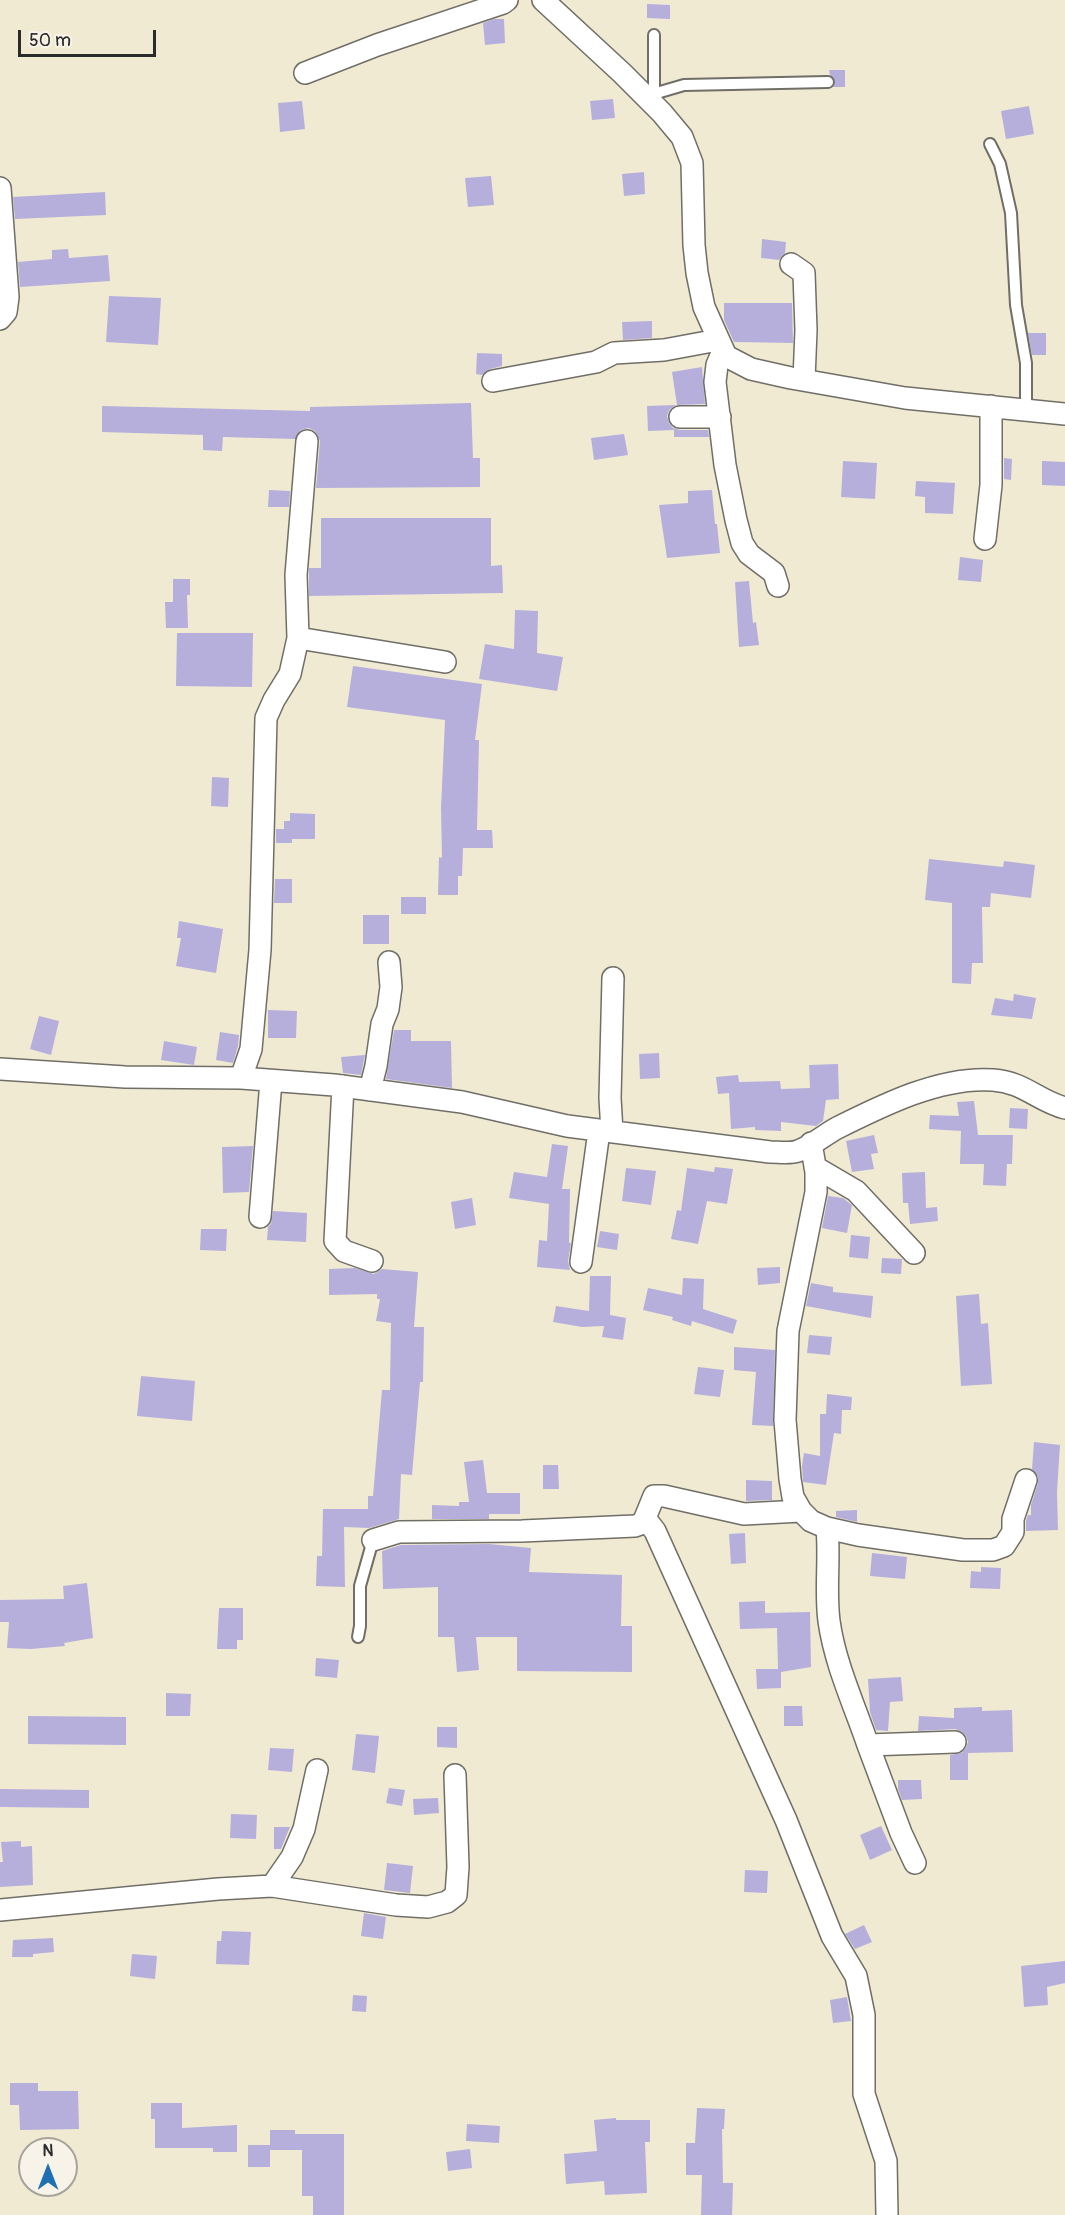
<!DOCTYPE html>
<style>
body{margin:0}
#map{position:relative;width:1065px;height:2215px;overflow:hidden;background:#f0ead3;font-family:Pangolin,sans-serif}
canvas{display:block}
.north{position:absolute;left:18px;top:2137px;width:60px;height:60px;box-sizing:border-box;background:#f7f3e8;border:2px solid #a5a39c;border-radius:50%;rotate:0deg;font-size:16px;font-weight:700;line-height:24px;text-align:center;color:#2b2b2b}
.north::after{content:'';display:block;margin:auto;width:21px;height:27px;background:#1f6fb2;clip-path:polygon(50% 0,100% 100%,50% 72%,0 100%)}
.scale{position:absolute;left:18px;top:30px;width:138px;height:27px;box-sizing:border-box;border:3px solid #2b2b2b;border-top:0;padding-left:8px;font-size:18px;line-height:21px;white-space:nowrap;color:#2b2b2b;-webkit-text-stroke:4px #f7f3e8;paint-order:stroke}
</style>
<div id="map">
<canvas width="1065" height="2215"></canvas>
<div class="north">N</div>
<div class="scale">50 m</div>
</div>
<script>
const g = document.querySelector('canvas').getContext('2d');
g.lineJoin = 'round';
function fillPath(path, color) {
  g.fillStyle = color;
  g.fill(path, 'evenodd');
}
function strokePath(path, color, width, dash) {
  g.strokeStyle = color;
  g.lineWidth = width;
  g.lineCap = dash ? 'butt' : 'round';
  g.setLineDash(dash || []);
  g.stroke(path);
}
fillPath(new Path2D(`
 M647 4 670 5V19L647 18Z
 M494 19H504L505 43 485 45 483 23Z
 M829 70H845V87H833L835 81 830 75Z
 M613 99 615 118 592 120 590 101Z
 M302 101 305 129 280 132 278 103Z
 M1029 106 1034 134 1006 139 1001 111Z
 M644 172 645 194 624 196 622 174Z
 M491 176 494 205 468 207 465 178Z
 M105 192 106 215 15 219 13 197Z
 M762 239 786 242 785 253 779 260 761 258Z
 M68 249 69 258 108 255 110 281 20 287 18 262 52 259V250Z
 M109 296 161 298 158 345 106 342Z
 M724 303H792L793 343 734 342 724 320Z
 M652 321V338L623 340 622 322Z
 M1028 333H1046V355H1032Z
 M477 353 502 354V366L490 369 482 375 476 374Z
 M702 367 705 404 677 405 672 372Z
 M471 403 473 458H480V487L316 488 320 441 315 431 309 428 301 430 295 439 223 437 222 451 203 450V435L102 432V406L310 411V407Z
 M676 405 669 410 667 416 669 423 673 428 680 430H708L709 437H674V430L648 431 647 406Z
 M624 434 628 455 594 460 591 438Z
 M1004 458 1012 459 1011 480 1004 479Z
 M843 461 877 463 875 499 841 497Z
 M1042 461 1065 462V486L1042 485Z
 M916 481 955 483 953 514 925 513V497L915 496Z
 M269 490 290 491 289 507H268Z
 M712 490 715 524H717L720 553 667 558 659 505 688 503V491Z
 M321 518H491V566L502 565 503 593 309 596V568H321Z
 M960 557 983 560 981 582 958 580Z
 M173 579H190V595H187L188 628H166L165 602H173Z
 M749 581 753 623 756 622 759 645 739 647 735 582Z
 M515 610 538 611 537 653 563 657 557 691 479 679 485 644 514 649Z
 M177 633H253L252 687 176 686Z
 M353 666 482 684 475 740H479L477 830H492L493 848H463L462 876H458V895H438L439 857 442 858 441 808 445 720 347 707Z
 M212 777 229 778 228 807 211 806Z
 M290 813 315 814V839H292V843H276V829H284V821H290Z
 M929 859 1003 867 1004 861 1035 865 1031 898 991 893 990 907H982L983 963H972L971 984 952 983V903L925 900Z
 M275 879H292V903H274Z
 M401 897H426V914H401Z
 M363 915H389V944H363Z
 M179 921 223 929 216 973 176 966 181 938H177Z
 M1014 994 1036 998 1032 1019 991 1015 995 998 1013 1001Z
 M268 1010 297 1011 296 1038H268Z
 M39 1016 59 1021 51 1055 30 1049Z
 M394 1030H411V1041H451L452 1088 386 1079Z
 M220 1032 239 1035 238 1046 233 1063 216 1060Z
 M164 1041 197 1047 194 1065 161 1060Z
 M659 1053 660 1078 640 1079 639 1054Z
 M365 1055 361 1075 343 1073 341 1057Z
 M838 1064 839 1099 826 1100 823 1121 816 1126 781 1122V1131L755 1130V1127L731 1129 729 1093 718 1094 716 1077 738 1075 739 1082 780 1081 781 1089 810 1088 809 1065Z
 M974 1101 978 1135H1013L1012 1164H1007L1006 1186 983 1185 984 1164H960L961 1131 929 1129 930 1115 959 1116 957 1102Z
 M1010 1108 1028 1109 1027 1129 1009 1128Z
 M874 1135 878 1153 871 1154 874 1169 852 1172 846 1141Z
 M552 1144 568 1146 562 1189H570L569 1243H571L568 1261 570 1270 537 1267 539 1240 547 1241 549 1204 509 1198 514 1172 547 1177Z
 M253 1146 249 1192 223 1193 222 1147Z
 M715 1167 733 1169 727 1204 707 1201 698 1244 671 1239 677 1210 681 1211 687 1168 714 1172Z
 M626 1168 656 1171 651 1205 622 1201Z
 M925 1172 926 1208 937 1207 938 1221 910 1224 908 1203H903L902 1173Z
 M828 1196 843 1198 852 1205 847 1233 822 1228Z
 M472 1198 476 1225 455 1229 451 1202Z
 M273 1211 307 1213 306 1242 267 1240 268 1227 271 1224Z
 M201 1229H227L226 1251 200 1250Z
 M600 1231 619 1234 617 1250 597 1247Z
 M851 1235 870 1237 868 1259 849 1257Z
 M882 1258 902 1259 901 1274 881 1273Z
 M780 1267V1283L758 1285 757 1268Z
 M355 1268 374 1274 382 1269 418 1272 414 1327H424L423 1382H420L412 1475 401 1474 399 1519 369 1528 344 1527 345 1587 316 1586 317 1556H322L323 1509H368V1496H373L382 1390H390L391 1323 376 1321 380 1299H377V1294L329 1295V1269Z
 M590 1276H611L610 1315 626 1318 623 1340 602 1337 604 1326 582 1327 553 1322 556 1306 589 1311Z
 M683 1278 704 1279 703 1309 737 1320 733 1334 692 1321 691 1326 672 1320 673 1317 643 1310 648 1288 682 1295Z
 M811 1283 833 1287V1292L873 1296 871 1318 806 1306Z
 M979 1294 981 1324 988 1323 992 1384 961 1386 956 1296Z
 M809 1335 832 1337 830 1355 807 1353Z
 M734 1347 775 1350 773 1426 752 1425 756 1372 734 1370Z
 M698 1367 724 1370 720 1397 694 1394Z
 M141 1376 195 1381 192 1421 137 1416Z
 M827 1394 852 1397 851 1410H842L841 1434 834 1433 826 1485 803 1482 802 1466 804 1453 820 1456V1414H826Z
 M1034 1442 1060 1445 1057 1492 1058 1530 1026 1531V1521L1028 1515H1031V1505L1038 1483V1477L1032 1469Z
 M483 1460 487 1493H520V1514H489V1519H432V1505L459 1506V1502H469L464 1462Z
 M543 1465H558L559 1489H543Z
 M746 1480 772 1481V1500L746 1501Z
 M857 1510V1522L836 1517V1511Z
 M745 1533 746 1563 731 1564 729 1534Z
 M489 1544 531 1548 529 1572 622 1575 621 1626H632V1672L517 1671V1637H476L479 1670 457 1672 454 1637H438V1587L383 1589 382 1551 401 1545Z
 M872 1553 907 1557 905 1579 870 1576Z
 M981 1567 1001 1568 1000 1589 970 1588 971 1571 981 1572Z
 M87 1583 93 1638 64 1643 65 1646 31 1649 7 1648 9 1622H0V1600L64 1599 63 1586Z
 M765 1601V1613L810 1612 811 1667 781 1672V1688L757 1689 756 1669H778L777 1628 740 1629 739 1602Z
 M219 1608H243V1640H237V1649H217Z
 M316 1658 339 1660 337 1678 315 1676Z
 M901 1677 903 1701 890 1702 888 1731 876 1730 870 1712 868 1679Z
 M166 1693 191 1694 190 1716H166Z
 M784 1706H802L803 1726H784Z
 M982 1707V1711L1012 1710 1013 1752 968 1753V1780H950V1755L961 1753 966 1748 968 1742 966 1736 961 1731 955 1729 918 1731 919 1716 954 1718V1708Z
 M28 1716 126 1717V1745L28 1744Z
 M437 1727H457V1748L437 1747Z
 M356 1734 379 1736 375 1773 352 1770Z
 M270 1748 294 1749 292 1772 268 1770Z
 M898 1780H921L922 1799 902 1800 898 1789Z
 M389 1788 405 1790 402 1806 386 1803Z
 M0 1789 89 1790V1808L0 1807Z
 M438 1798 439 1813 414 1815 413 1799Z
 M231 1814 257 1815 256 1839 230 1838Z
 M881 1826 892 1850 870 1860 860 1835Z
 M274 1827H290L281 1849H274Z
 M21 1841V1847L32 1846 33 1885 0 1887V1862H3L1 1842Z
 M387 1863 413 1866 410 1893 384 1890Z
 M745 1870 768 1871 767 1893 744 1892Z
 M364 1913 386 1917 383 1939 361 1936Z
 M864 1925 872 1942 855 1949 845 1934Z
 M222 1931 251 1932 249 1965 216 1964 217 1941H221Z
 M53 1938 54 1952 33 1954V1957H12L13 1940Z
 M132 1954 157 1956 155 1979 130 1976Z
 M1065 1961V1983L1047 1987 1048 2005 1024 2007 1021 1966Z
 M353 1995 367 1996 366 2012 352 2011Z
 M847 1997 851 2021 833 2023 830 2000Z
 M10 2083H38V2091H78L79 2129 20 2130 19 2105H10Z
 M151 2103H182V2128L237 2125V2152H213V2148H155V2119H151Z
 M697 2108 725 2109 724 2129H722L723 2183H733L732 2215H701L702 2175H686V2143H695Z
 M616 2118V2120H650V2142H645L647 2193 605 2195 604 2181 566 2184 564 2154 597 2151 594 2120Z
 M467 2124 500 2126 499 2143 466 2141Z
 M270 2130H295V2134H344V2215H313V2196H302V2150H270Z
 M248 2145H270V2167H248Z
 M470 2149 472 2168 448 2171 446 2152Z`), '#b6afdc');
const lane = new Path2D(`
 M654 35V96
 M649 99 660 92 684 85 828 82
 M990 144 1000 164 1011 213 1016 305 1026 363V410
 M358 1637 360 1626V1586L373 1540`);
const street = new Path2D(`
 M543 0 622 73 662 113 682 137 692 163 694 245 697 273 704 307 726 356 751 369 791 378 905 398 1065 414
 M305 73 377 45 503 3 507 0
 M791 264 804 273 806 330 804 380
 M0 319 6 312 8 297 0 188
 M723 351 717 365 715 382 725 465 736 520 742 543 749 554 774 573 778 586
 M493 381 596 362 614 353 664 350 718 340
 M680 417H720
 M985 539 991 485V406
 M298 638 445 662
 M0 1069 125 1077 241 1078 334 1085 462 1102 567 1126 770 1152C779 1152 790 1154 798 1151 812 1146 824 1135 837 1128 883 1105 941 1076 993 1080 1024 1082 1038 1101 1065 1108
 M241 1078 251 1049 260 950 266 718 274 700 290 674 298 638 296 575 307 441
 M343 1086 335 1241 344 1251 372 1261
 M370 1090 376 1066 382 1024 388 1009 391 987 389 962
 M612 1132 610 1098 613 978
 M815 1167 856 1191 914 1253
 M260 1217 271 1081
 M581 1262 599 1131
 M801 1511 793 1497 790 1479 785 1420 788 1331 816 1192V1172L811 1143
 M645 1518 655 1531 786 1820 832 1936 856 1976 864 2015V2094L886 2161 887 2215
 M827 1528C830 1559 825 1590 829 1621 835 1664 854 1704 868 1745L955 1742
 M373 1540 399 1532 522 1531 635 1526 643 1523 654 1496H664L744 1514 801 1511 811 1521 827 1528 858 1535 963 1550H993L1004 1546 1013 1532V1519L1026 1480
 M868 1745 901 1833 915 1863
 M272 1886 292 1857 304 1829 317 1770
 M0 1910 218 1889 272 1886 396 1905 428 1907 447 1902 456 1895 458 1867 455 1775`);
strokePath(lane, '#706e66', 14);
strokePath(street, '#706e66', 24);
strokePath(lane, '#fff', 10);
strokePath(street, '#fff', 21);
</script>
